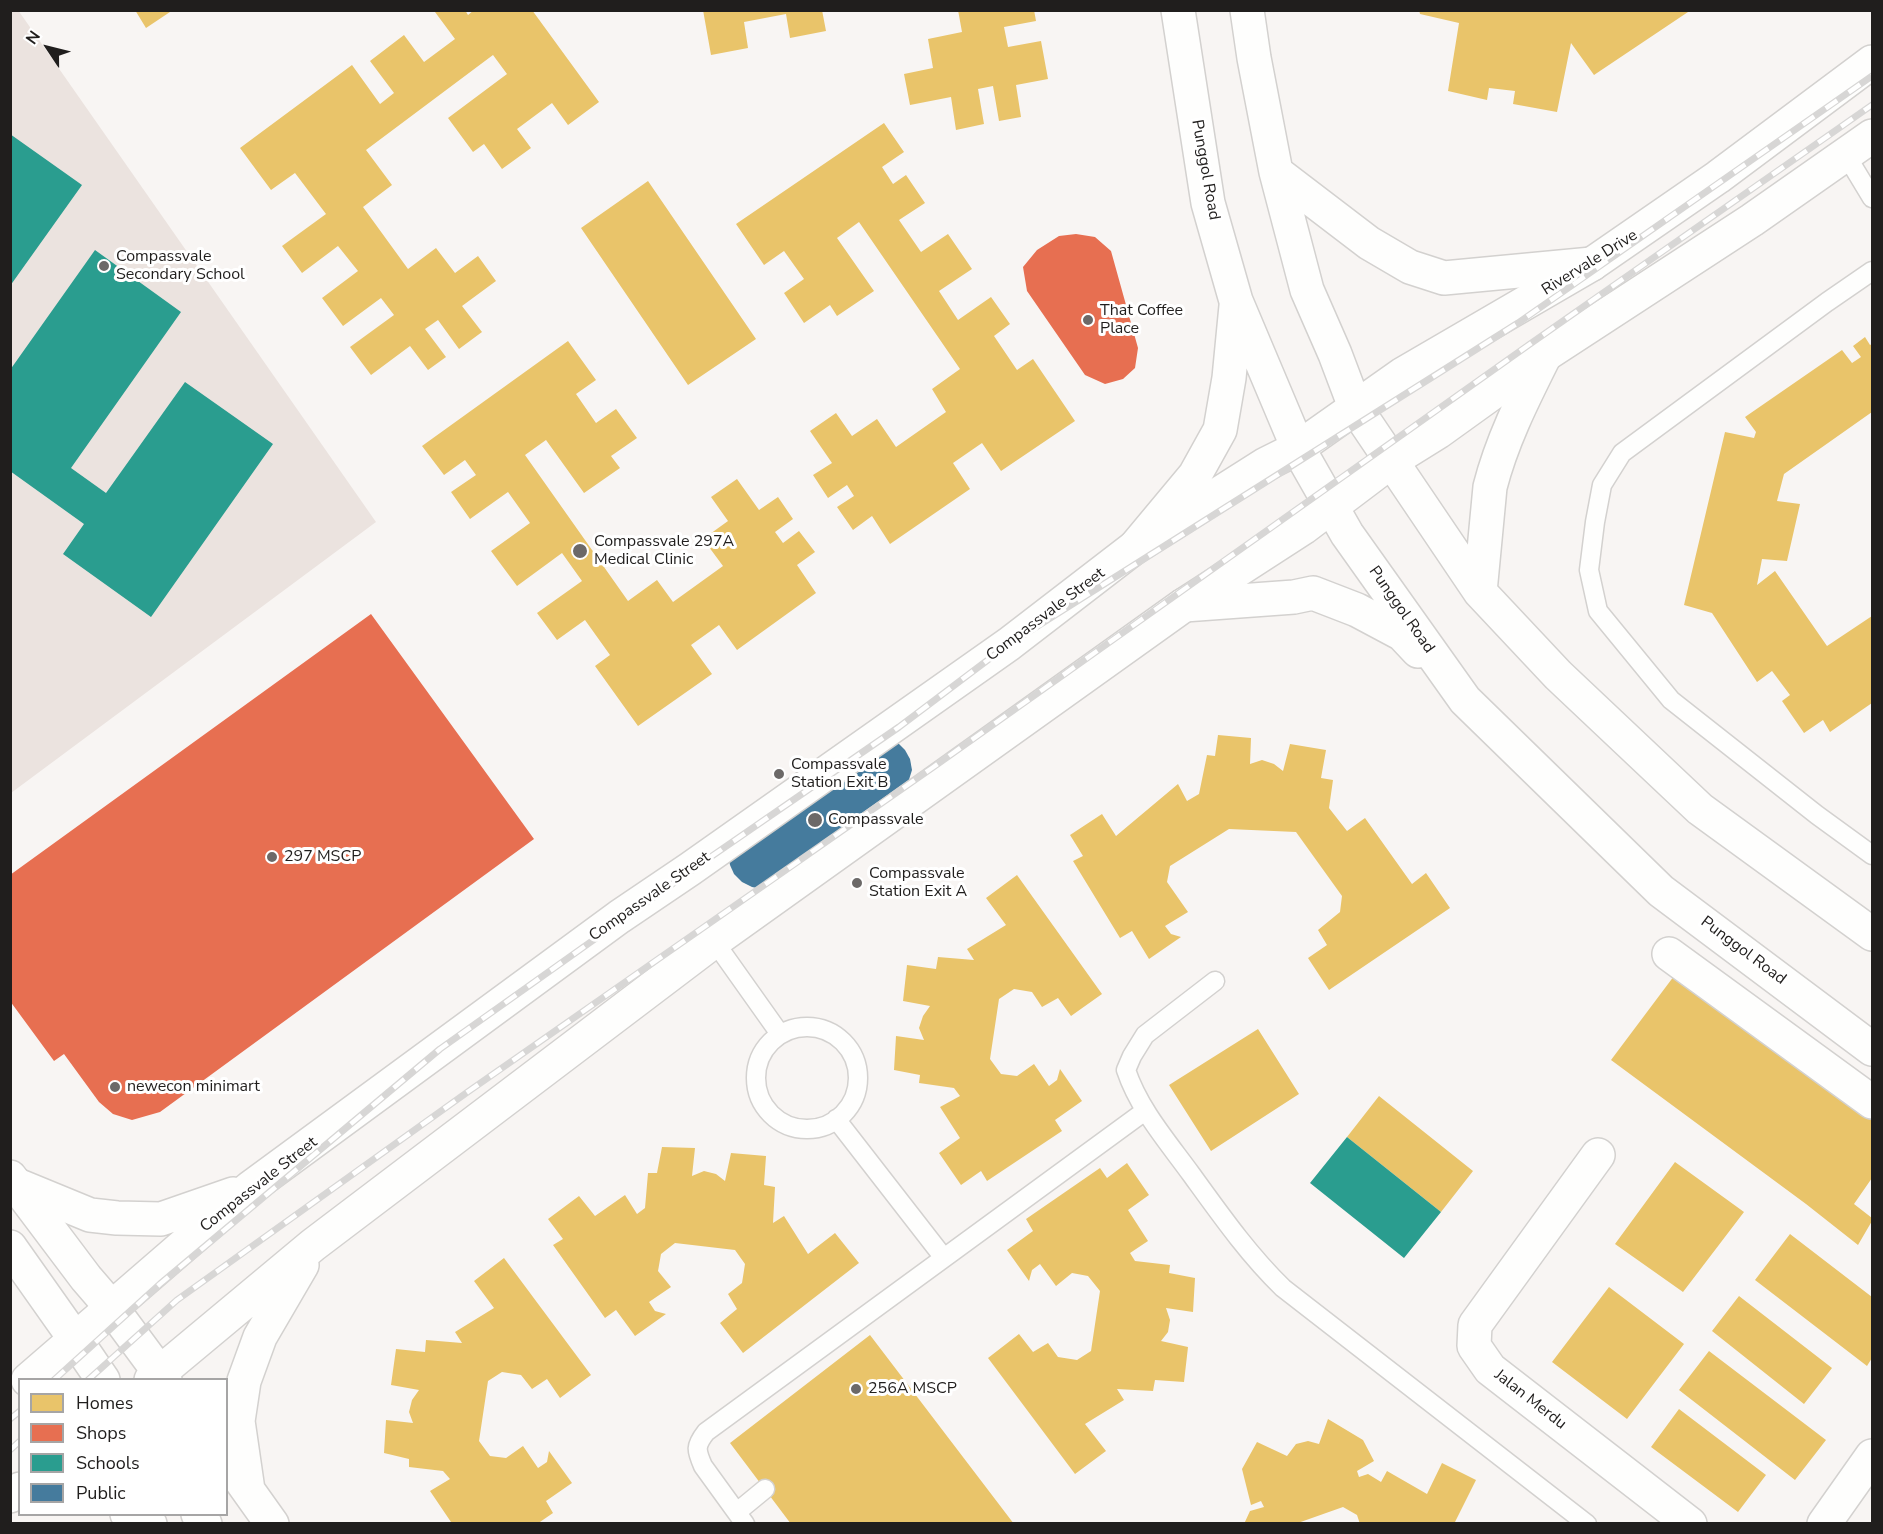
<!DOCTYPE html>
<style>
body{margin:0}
#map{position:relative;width:1883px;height:1534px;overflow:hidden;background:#f8f5f3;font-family:"Nunito Sans",sans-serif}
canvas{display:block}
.frame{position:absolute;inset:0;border:12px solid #201e1d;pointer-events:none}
.legend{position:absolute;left:18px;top:1378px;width:210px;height:138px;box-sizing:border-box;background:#fff;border:2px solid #a6a5a5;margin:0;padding:8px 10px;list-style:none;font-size:18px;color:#201e1d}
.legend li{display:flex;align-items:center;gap:12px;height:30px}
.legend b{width:30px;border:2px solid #a6a5a5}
.north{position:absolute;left:18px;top:18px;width:60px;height:60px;-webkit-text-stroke:4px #fff;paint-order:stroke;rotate:305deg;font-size:16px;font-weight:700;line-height:24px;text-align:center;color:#201e1d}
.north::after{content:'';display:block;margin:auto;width:21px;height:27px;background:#201e1d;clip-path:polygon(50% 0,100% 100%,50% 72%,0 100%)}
</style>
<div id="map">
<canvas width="1883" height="1534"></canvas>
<div class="frame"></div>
<ul class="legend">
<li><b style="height:16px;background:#e9c46a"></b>Homes</li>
<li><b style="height:16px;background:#e76f51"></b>Shops</li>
<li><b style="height:16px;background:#2a9d8f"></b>Schools</li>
<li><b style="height:16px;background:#457b9d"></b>Public</li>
</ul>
<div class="north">N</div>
</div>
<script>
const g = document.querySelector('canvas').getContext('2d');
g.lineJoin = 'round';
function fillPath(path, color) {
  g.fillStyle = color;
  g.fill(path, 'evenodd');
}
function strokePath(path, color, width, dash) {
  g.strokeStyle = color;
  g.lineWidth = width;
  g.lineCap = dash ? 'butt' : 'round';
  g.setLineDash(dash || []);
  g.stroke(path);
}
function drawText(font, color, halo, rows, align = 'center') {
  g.font = font + ' "Nunito Sans",sans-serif';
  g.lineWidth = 6;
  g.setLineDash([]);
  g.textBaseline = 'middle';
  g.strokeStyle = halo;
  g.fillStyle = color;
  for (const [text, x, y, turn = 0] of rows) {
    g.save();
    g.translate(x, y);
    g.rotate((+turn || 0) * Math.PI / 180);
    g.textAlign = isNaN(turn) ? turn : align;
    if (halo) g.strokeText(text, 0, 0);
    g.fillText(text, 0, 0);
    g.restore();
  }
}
fillPath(new Path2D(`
 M18 10 376 522 11 793 10 11Z`), '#ebe3df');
fillPath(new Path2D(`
 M135 10H173L146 28Z
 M438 10H465L468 15 474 10H532L599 102 568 125 552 103 517 129 531 148 502 169 484 144 473 152 448 118 507 74 493 55 366 150 392 185 363 207 408 269 436 248 455 273 478 256 496 281 462 306 482 332 459 349 438 320 425 329 446 357 428 370 410 346 371 375 350 347 394 315 381 298 343 326 322 298 358 271 338 246 302 273 282 246 326 214 295 173 271 190 240 148 352 65 380 104 394 93 370 61 404 35 424 62 455 39 435 12Z
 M703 10H822L826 31 790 38 786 14 744 22 748 48 711 55Z
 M958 10H1034L1036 21 1004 27 1008 47 1041 41 1048 79 1016 85 1021 117 999 121 993 86 978 89 984 124 956 130 951 97 910 105 904 74 933 68 928 39 962 32Z
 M1419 10H1691L1594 75 1571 43 1557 112 1513 104 1515 91 1489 88 1487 100 1448 91 1459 23 1420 14Z
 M884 123 904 152 882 167 893 184 906 175 925 203 899 220 921 252 948 234 972 269 939 291 958 320 991 297 1010 324 994 336 1017 370 1033 359 1075 421 1001 471 982 443 953 463 970 489 890 544 872 516 853 530 837 507 854 496 847 485 828 498 813 475 832 463 810 431 836 413 852 436 877 419 896 447 946 412 932 389 960 369 859 222 837 238 874 291 837 316 830 305 804 323 784 293 804 279 784 251 764 265 736 224Z
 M648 181 756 339 688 385 581 228Z
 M1865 337 1870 345 1872 344V412L1784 474 1777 501 1800 504 1787 561 1762 559 1757 585 1775 571 1827 646 1872 616V703L1830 732 1823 720 1804 733 1782 701 1790 695 1772 671 1757 682 1712 613 1684 605 1725 432 1754 438 1756 432 1745 417 1842 350 1852 363 1861 357 1853 346Z
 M568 341 596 380 576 394 596 423 616 409 637 438 611 456 620 468 584 493 546 440 525 455 628 601 657 580 673 602 723 566 703 539 728 521 711 497 737 479 759 510 778 497 793 519 775 532 783 543 799 531 815 552 797 565 816 593 737 650 719 625 691 645 712 674 638 726 595 666 610 655 585 620 557 640 537 613 582 581 562 553 517 586 491 551 530 523 508 492 470 519 451 492 476 475 465 460 444 475 422 446Z
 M1218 735 1251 738 1250 764 1262 760 1274 764 1283 771 1290 744 1326 750 1321 778 1333 780 1329 808 1347 831 1365 818 1412 884 1426 873 1450 908 1329 990 1308 958 1327 945 1318 930 1340 912 1342 896 1296 832 1229 829 1170 866 1167 882 1188 912 1165 926 1171 934 1181 937 1149 959 1132 931 1120 938 1073 861 1083 856 1070 835 1102 814 1116 836 1178 784 1187 801 1199 794 1207 755 1215 756Z
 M1017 875 1102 994 1071 1016 1058 998 1042 1007 1032 992 1014 989 999 999 990 1059 1001 1074 1017 1076 1034 1064 1049 1086 1057 1080 1060 1069 1082 1101 1055 1120 1062 1131 987 1181 981 1171 961 1185 939 1153 960 1138 940 1107 960 1096 954 1088 919 1083 920 1075 894 1070 896 1036 924 1040 919 1028 923 1016 930 1006 903 1001 907 965 936 969 938 957 974 960 967 949 1006 925 986 898Z
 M1677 972 1872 1117V1178L1854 1204 1872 1218V1221L1858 1245 1806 1204 1611 1060Z
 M1258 1029 1299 1094 1211 1151 1169 1085Z
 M1379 1096 1473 1171 1441 1212 1347 1137Z
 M662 1147 695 1148 692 1176 704 1171 716 1174 725 1181 731 1153 766 1156 764 1185 775 1187 773 1223 784 1216 808 1254 835 1233 859 1263 743 1353 720 1323 737 1309 728 1294 742 1283 745 1264 735 1250 675 1243 661 1254 658 1271 671 1287 649 1302 655 1311 666 1314 635 1336 616 1310 605 1318 553 1245 563 1239 548 1219 579 1196 595 1216 625 1195 637 1214 645 1208 648 1173H657Z
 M1675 1162 1744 1212 1683 1292 1615 1244Z
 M1127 1163 1149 1195 1128 1210 1148 1241 1130 1253 1135 1261 1170 1265 1169 1273 1195 1278 1193 1312 1166 1308 1170 1320 1168 1332 1161 1341 1188 1347 1184 1382 1155 1380 1153 1391 1117 1389 1124 1400 1085 1424 1106 1451 1075 1474 988 1358 1019 1334 1033 1352 1048 1343 1058 1357 1077 1360 1091 1351 1100 1291 1088 1276 1072 1273 1056 1286 1040 1264 1032 1270 1029 1281 1007 1250 1033 1231 1026 1219 1100 1168 1107 1178Z
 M1790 1234 1872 1297V1358L1867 1366 1755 1280Z
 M504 1258 591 1375 560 1398 547 1379 532 1389 521 1375 502 1372 488 1381 479 1441 490 1456 506 1458 523 1446 538 1468 547 1462 549 1451 572 1483 546 1501 553 1513 537 1524H448L451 1522 430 1491 450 1479 443 1471 409 1467V1459L384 1453 386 1420 413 1423 409 1412 412 1400 419 1390 391 1385 396 1349 425 1352 426 1340 462 1343 455 1332 494 1308 474 1281Z
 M1609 1287 1684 1344 1627 1419 1552 1362Z
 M1739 1296 1832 1368 1804 1404 1712 1331Z
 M870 1335 1014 1524H791L730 1443Z
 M1709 1351 1826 1440 1795 1480 1679 1390Z
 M1679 1409 1766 1475 1738 1512 1651 1447Z
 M1328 1419 1363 1440 1374 1461 1357 1471 1359 1477 1368 1474 1381 1482 1387 1471 1427 1494 1442 1463 1476 1480 1454 1524H1360L1357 1515 1343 1507 1295 1524H1244L1250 1511 1264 1507 1261 1501 1251 1505 1242 1469 1257 1442 1287 1456 1296 1444 1308 1441 1319 1444Z`), '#e9c46a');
fillPath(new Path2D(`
 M1076 234 1095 237 1111 251 1138 348 1135 368 1123 379 1105 384 1085 375 1027 291 1023 267 1037 250 1059 236Z
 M371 614 534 839 160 1112 132 1120 113 1114 99 1102 64 1054 54 1061 10 1001V875Z`), '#e76f51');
fillPath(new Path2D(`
 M10 134 82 185 10 286Z
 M95 250 181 312 71 468 106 493 185 382 273 444 151 617 63 554 84 524 10 471V370Z
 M1347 1137 1441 1212 1404 1258 1310 1183Z`), '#2a9d8f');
fillPath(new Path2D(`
 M888 738 898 743 905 750 910 759 912 770 906 789 762 889 752 887 742 882 734 874 730 865 728 854Z`), '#457b9d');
const service = new Path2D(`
 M1846 155 1872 198
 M1872 271 1827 302 1622 453 1602 485 1595 522 1589 570 1598 611 1671 700 1817 815 1872 855
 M714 941 780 1034
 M1215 981 1145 1035 1132 1056 1126 1070C1139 1109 1167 1141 1191 1174 1220 1214 1248 1254 1283 1288L1587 1524
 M756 1078a51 51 0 1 1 102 0a51 51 0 1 1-102 0Z
 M836 1119 944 1258
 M737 1512 765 1489
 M745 1524 703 1466C696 1450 695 1446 706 1432L1145 1111`);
const minor = new Path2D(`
 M1669 954 1872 1102
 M1598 1155 1475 1325 1474 1346 1490 1369 1690 1524
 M10 1177 86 1278 111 1307
 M10 1247 75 1339
 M1824 1524 1872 1456`);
const tertiary = new Path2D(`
 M17 1185 90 1215 117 1218 161 1219 233 1194
 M111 1307 165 1380
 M75 1339 103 1380
 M28 1380 250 1188 619 917 690 869 1009 644 1135 547 1266 464 1298 448 1403 374 1592 264 1718 177 1872 62
 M151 1380 313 1245 714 941 1184 605 1303 528 1393 460 1438 432 1545 355 1752 220 1872 136
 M235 1472 272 1524
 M248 1490 238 1421 244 1381 260 1337 302 1265
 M10 1496 20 1489
 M127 1514 150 1524
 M198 1514 205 1524`);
const secondary = new Path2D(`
 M1178 10 1208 203 1236 301 1298 448 1347 534 1465 700 1661 891 1872 1049
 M1247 10 1254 58 1276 172 1307 290 1335 354 1355 407 1480 592 1558 675 1700 809 1872 934
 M1276 172 1369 243 1410 267 1444 278 1592 264
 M1135 547 1195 475 1220 430 1229 378 1236 306
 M1480 592 1490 487C1502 440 1524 397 1545 355
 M1184 605 1294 597 1313 593 1357 610 1402 634 1418 651`);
strokePath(service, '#d3d1cf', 21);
strokePath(minor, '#d3d1cf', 36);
strokePath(tertiary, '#d3d1cf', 36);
strokePath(secondary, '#d3d1cf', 36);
strokePath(service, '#fefefd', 18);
strokePath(minor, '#fefefd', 33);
strokePath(tertiary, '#fefefd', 33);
strokePath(secondary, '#fefefd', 33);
const rail = new Path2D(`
 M54 1380 160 1284 440 1049 699 865 899 727 1009 644 1518 323 1872 76
 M88 1380 177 1300 469 1091 932 768 1530 344 1872 105
 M10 1419 20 1411
 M10 1450 20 1441`);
strokePath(rail, '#d7d6d5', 7);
strokePath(rail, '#fff', 4.5, [14]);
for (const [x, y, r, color] of [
 [104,266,6,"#6c6968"],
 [1088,320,6,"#6c6968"],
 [580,551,8,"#6c6968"],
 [779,774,6,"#6c6968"],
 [815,820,8,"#6c6968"],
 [272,857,6,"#6c6968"],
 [857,883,6,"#6c6968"],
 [115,1087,6,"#6c6968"],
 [856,1389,6,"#6c6968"]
]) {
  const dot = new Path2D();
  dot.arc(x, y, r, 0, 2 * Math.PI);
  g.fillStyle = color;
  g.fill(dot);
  strokePath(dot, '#fff', 2);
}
drawText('16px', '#201e1d', '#fff', [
 ["Punggol Road",1205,170,80],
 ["Rivervale Drive",1590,263,-32],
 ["Punggol Road",1401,610,55],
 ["Compassvale Street",1046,615,-37],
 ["Compassvale Street",650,897,-35],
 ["Punggol Road",1743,951,37],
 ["Compassvale Street",259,1185,-38],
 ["Jalan Merdu",1530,1400,38]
]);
drawText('16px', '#201e1d', '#fff', [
 ["Compassvale",116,257],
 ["Secondary School",116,275],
 ["That Coffee",1100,311],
 ["Place",1100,329],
 ["Compassvale 297A",594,542],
 ["Medical Clinic",594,560],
 ["Compassvale",791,765],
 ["Station Exit B",791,783],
 ["Compassvale",828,820],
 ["297 MSCP",284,857],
 ["Compassvale",869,874],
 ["Station Exit A",869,892],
 ["newecon minimart",127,1087],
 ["256A MSCP",868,1389]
], 'left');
</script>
